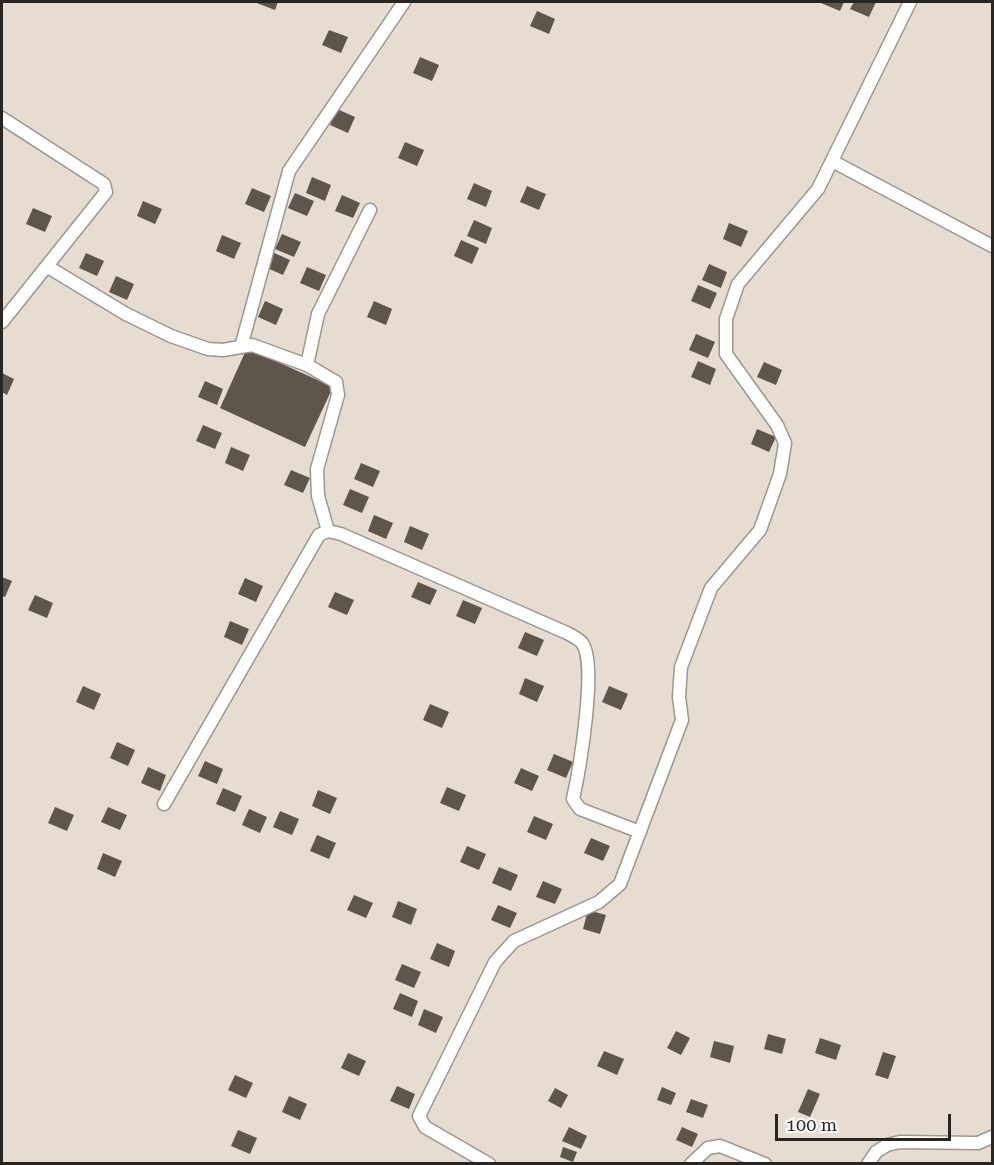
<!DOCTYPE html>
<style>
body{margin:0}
#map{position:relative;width:994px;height:1165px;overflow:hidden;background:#e6dcd2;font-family:"Roboto Serif",serif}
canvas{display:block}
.frame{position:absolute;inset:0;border:3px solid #292622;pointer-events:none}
.scale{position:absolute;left:775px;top:1114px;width:176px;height:27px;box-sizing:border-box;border:3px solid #292622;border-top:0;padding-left:8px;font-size:18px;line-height:21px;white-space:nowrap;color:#292622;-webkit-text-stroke:4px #fff;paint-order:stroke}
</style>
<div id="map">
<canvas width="994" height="1165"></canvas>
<div class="frame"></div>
<div class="scale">100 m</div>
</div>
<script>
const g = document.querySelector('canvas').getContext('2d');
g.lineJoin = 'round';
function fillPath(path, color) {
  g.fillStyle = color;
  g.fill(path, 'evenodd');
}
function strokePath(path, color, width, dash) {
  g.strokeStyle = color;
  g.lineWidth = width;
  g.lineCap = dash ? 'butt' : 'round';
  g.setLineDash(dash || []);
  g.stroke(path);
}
fillPath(new Path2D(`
 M254 2H278L275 10Z
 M822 2H844L840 11 821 3Z
 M854 2H876L869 17 850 9Z
 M537 11 555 19 549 34 530 26Z
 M329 30 348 37 341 53 322 45Z
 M420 57 439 65 432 81 413 73Z
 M337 109 355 117 348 133 330 125Z
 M405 142 424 150 417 166 398 158Z
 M312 177 331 185 325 201 306 193Z
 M474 183 492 191 486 207 467 199Z
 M527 186 546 194 539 210 520 202Z
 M252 188 271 196 264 212 245 204Z
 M295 193 314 201 307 216 288 208Z
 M342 195 360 203 353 218 335 211Z
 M143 201 162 209 155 224 137 216Z
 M33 208 52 216 45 232 26 224Z
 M474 220 492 228 486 244 467 236Z
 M729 223 748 231 741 247 723 239Z
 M282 234 301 242 294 257 275 249Z
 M222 235 241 243 234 259 216 251Z
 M461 240 479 248 472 264 454 256Z
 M272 252 290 260 283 275 265 267Z
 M86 253 104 261 97 276 79 268Z
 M709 264 727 272 721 288 702 280Z
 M307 267 326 275 319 291 300 283Z
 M116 276 134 284 127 300 109 292Z
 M698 285 717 293 710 309 691 301Z
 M265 301 283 309 276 325 258 317Z
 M374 301 392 309 386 325 367 317Z
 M696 334 715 342 708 358 689 350Z
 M247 348 333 387 305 447 220 408Z
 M698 361 716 369 710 385 691 377Z
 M764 362 782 370 776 385 757 377Z
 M2 373 14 379 7 395 2 392Z
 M205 381 223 389 217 405 198 397Z
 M203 425 222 433 215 449 196 441Z
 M757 429 776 437 769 452 751 444Z
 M231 447 250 455 243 471 225 463Z
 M361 463 380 471 373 487 354 479Z
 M291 470 310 478 303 493 284 485Z
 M350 489 369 497 362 513 343 505Z
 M374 515 393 523 386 539 368 531Z
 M410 526 429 534 422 550 404 542Z
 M2 577 12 581 5 597 2 596Z
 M245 578 263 586 256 602 238 594Z
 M418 582 437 590 430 605 411 597Z
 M335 592 354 600 347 615 328 607Z
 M35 595 53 603 47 618 28 610Z
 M463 600 482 608 475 624 456 616Z
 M230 621 249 629 242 645 224 637Z
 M525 632 544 640 537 656 518 648Z
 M525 678 544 686 537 702 519 694Z
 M83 686 101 694 94 710 76 702Z
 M609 686 628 694 621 710 602 702Z
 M430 704 449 712 442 728 423 720Z
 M117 742 135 750 128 766 110 758Z
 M554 754 573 762 566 778 547 770Z
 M205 761 223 769 217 784 198 776Z
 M148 767 166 775 160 791 141 783Z
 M521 768 539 776 532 791 514 783Z
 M447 787 466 795 459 811 440 803Z
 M223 788 242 796 235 812 216 804Z
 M318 790 337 798 330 814 312 806Z
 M55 807 74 815 67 831 48 823Z
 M108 807 127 815 120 830 101 822Z
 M249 809 267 817 260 833 242 825Z
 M280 811 299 819 292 835 273 827Z
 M534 816 553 824 546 840 527 832Z
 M317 835 336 843 329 859 310 851Z
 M591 838 610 846 603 861 584 853Z
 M467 846 486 854 479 870 460 862Z
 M103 853 122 861 115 877 97 869Z
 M499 867 518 875 511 891 492 883Z
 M543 881 562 889 555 904 536 897Z
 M354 895 373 903 366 918 347 910Z
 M398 901 417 909 411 925 392 917Z
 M498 905 517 913 510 928 491 920Z
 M588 910 606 915 600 934 583 929Z
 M437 943 455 951 449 967 430 959Z
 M402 964 421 972 414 988 395 980Z
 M400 993 418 1001 412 1017 393 1009Z
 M424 1009 443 1017 436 1033 418 1025Z
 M676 1031 690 1038 681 1055 667 1048Z
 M768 1034 786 1039 782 1054 764 1049Z
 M820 1038 841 1045 836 1060 815 1053Z
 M714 1041 734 1046 730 1063 710 1057Z
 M604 1051 624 1059 617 1075 597 1066Z
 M883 1052 896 1056 888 1079 875 1075Z
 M348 1053 366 1061 359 1076 341 1068Z
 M235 1075 253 1083 246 1098 228 1090Z
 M397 1086 415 1094 409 1109 390 1101Z
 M662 1087 676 1093 671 1105 657 1100Z
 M555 1088 568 1095 561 1108 548 1101Z
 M808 1089 820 1094 810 1117 798 1112Z
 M289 1096 307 1104 300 1120 282 1112Z
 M691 1099 708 1105 703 1118 686 1112Z
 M569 1127 587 1136 581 1149 562 1141Z
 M682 1127 698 1134 692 1147 676 1140Z
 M238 1130 257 1138 250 1154 231 1146Z
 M563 1147 577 1152 573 1162 560 1157Z`), '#5e554c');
const minor = new Path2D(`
 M2 118 104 184 106 192 2 322
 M832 161 992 246
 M48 267 126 314 171 336 208 349 223 350 252 345 307 365 336 382 338 395 317 469 318 496 328 531
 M241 347 289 171 404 2
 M307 365 318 314 370 210
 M164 804 319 535 328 531 341 534 567 633C571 635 579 639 582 643 598 663 579 772 573 799L580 809 640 832
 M489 1164 425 1127 419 1116 495 962 514 941 599 902 620 884 682 720 679 697 681 667 711 588 760 530 780 474 785 443 777 425 726 354V319L738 284 818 189 910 2
 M691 1164 708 1148 720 1146 765 1164
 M868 1164 876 1152 887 1145 900 1142 978 1143 992 1137`);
strokePath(minor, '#9f968c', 15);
strokePath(minor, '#fff', 12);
</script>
